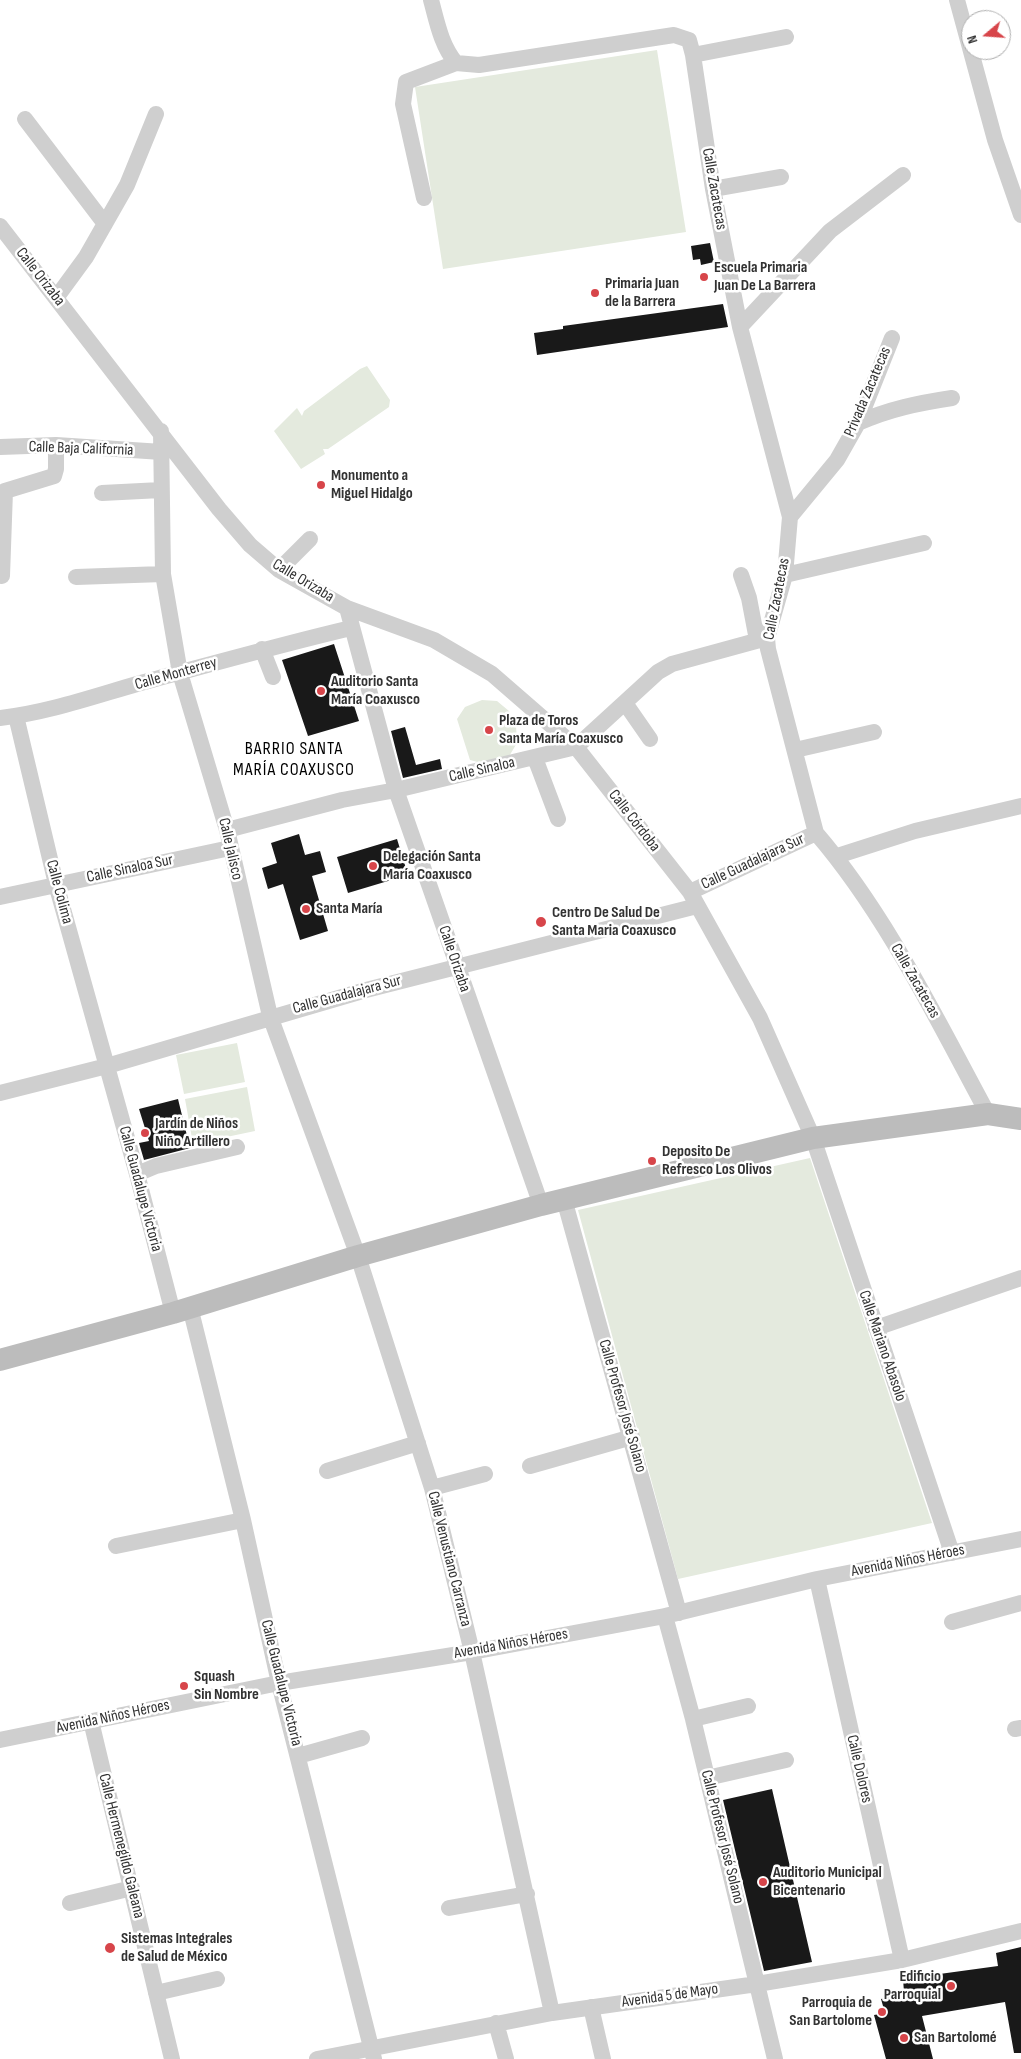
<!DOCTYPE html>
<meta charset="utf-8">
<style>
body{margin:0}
#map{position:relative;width:1021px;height:2059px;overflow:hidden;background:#fff;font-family:"Sofia Sans Condensed",sans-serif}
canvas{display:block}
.north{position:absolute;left:961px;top:10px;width:50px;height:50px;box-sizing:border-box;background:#fff;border:1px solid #adadad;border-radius:50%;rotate:252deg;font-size:14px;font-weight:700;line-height:20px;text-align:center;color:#323232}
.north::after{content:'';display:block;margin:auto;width:18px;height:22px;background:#d7454a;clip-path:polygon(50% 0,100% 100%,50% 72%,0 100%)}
</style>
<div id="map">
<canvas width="1021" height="2059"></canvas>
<div class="north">N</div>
</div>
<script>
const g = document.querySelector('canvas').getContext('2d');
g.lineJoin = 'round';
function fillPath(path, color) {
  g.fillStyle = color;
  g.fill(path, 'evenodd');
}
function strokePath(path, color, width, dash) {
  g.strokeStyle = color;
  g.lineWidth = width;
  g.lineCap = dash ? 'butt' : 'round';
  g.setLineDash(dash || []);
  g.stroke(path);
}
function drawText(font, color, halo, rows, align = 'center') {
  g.font = font + ' "Sofia Sans Condensed",sans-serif';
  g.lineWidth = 5;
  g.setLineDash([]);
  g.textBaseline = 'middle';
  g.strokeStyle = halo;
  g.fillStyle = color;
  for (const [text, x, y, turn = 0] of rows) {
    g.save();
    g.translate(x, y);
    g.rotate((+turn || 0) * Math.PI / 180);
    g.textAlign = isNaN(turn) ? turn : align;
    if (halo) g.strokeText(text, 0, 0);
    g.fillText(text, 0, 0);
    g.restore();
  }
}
fillPath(new Path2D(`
 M657 50 686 232 443 269 415 87Z
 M367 366 390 400 389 407 328 449H323L325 454 301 469 274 431 297 408 302 416 304 411 360 369Z
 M482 700 497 701 509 711 516 725 517 743 508 758 485 764 470 760 457 719 465 707Z
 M237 1043 245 1082 184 1094 176 1055Z
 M247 1087 255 1131 193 1144 185 1099Z
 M810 1158 932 1523 678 1579 578 1210Z`), '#e4eade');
fillPath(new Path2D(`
 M710 243 714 262 701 265 700 259 693 260 691 246Z
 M723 304 728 327 537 355 534 333 563 329V326Z
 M334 644 359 721 308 736 282 660Z
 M405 727 416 765 440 759 442 769 403 778 391 731Z
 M299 834 305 855 320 851 326 872 312 876 328 931 300 940 283 884 268 889 262 868 277 863 271 843Z
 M397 839 408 875 348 893 337 857Z
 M178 1099 190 1148 144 1160 139 1143 149 1141 139 1109Z
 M772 1789 812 1962 764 1971 723 1800Z
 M1021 1947V2053H1014L1005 2002 922 2016 933 2059H886L874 2015 885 2013 881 1999 904 1992 903 1979 998 1966 996 1953Z`), '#191919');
strokePath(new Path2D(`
 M431 0C437 22 441 45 456 63
 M957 0 995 140 1021 215
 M693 55 786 37
 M25 119 105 224
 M713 189 781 177
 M424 198 403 104 406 82 456 63 479 65 674 35 689 40 693 55 713 189 740 327 790 517 785 575 767 638 768 649 816 833C886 914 937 1020 988 1114
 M0 226 219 509 250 545 279 570 347 608 434 640 492 674 576 747 690 892 760 1018 813 1138 952 1553
 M56 298 86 257 127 185 156 114
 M740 327 830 231 903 175
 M858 423C889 409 919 403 952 398
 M161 431 163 574 180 673 227 830 270 1016 358 1256 432 1488 472 1652 552 2013
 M0 447 56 445 162 452
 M102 493 161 490
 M790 517 837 460 858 423 892 338
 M279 570 310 539
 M741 575 749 598 757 640
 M785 575 924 543
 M2 576 5 491 54 476 56 469V445
 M76 577 163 574
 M347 608 396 790 541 1205
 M262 649 273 677
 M625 703 650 739
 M16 716 56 884 137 1174 173 1313
 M0 718C46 713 92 697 137 684 208 665 279 645 351 628
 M795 750 874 732
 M535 758 558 819
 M227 830 342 800 396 790 576 747 658 672 672 664 767 638
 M837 856 915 831 1021 806
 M690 892 816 833
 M0 897 230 848
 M0 1093 107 1066 366 990 697 906
 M137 1174 156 1166 237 1147
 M564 1199 679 1613
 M190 1307 243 1520 279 1683 374 2059
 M876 1328 1021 1278
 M530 1466 632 1437
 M327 1471 418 1443
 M432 1488 485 1474
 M116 1546 243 1520
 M817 1579 902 1960
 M665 1616 693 1719 775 2059
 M952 1622 1021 1603
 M693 1719 748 1706
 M91 1721 172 2059
 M1015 1729 1021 1728
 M0 1740 279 1683 472 1652 665 1616 817 1579 1021 1539
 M298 1756 362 1738
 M707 1778 786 1760
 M70 1903 132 1888
 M449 1908 527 1894
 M156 1993 217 1979
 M591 2007 603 2059
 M496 2023 506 2059
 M317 2059 552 2013 757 1984 902 1960 1021 1931`), '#cfcfcf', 16);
strokePath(new Path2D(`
 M0 1360 173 1313 358 1256 541 1205 813 1138 988 1114 1021 1119`), '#bcbcbc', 22);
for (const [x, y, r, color] of [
 [704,277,5,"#d7454a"],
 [595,293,5,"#d7454a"],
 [321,485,5,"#d7454a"],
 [321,691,5,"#d7454a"],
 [489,730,5,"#d7454a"],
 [373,866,5,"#d7454a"],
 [306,909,5,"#d7454a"],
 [541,922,6,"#d7454a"],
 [145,1133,5,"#d7454a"],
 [652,1161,5,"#d7454a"],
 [184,1686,5,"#d7454a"],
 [763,1882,5,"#d7454a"],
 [110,1948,6,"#d7454a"],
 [951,1986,5,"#d7454a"],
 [882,2012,5,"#d7454a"],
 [904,2038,5,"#d7454a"]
]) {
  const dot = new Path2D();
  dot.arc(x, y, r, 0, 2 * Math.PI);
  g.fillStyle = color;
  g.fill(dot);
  strokePath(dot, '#fff', 2);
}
drawText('16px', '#323232', '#fff', [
 ["Calle Zacatecas",714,189,80],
 ["Calle Orizaba",40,277,52],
 ["Privada Zacatecas",868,392,-67],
 ["Calle Baja California",81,449,2],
 ["Calle Orizaba",303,581,31],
 ["Calle Zacatecas",777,599,-79],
 ["Calle Monterrey",176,674,-16],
 ["Calle Sinaloa",482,770,-13],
 ["Calle Córdoba",634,821,52],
 ["Calle Jalisco",230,849,77],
 ["Calle Guadalajara Sur",753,862,-25],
 ["Calle Sinaloa Sur",130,869,-12],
 ["Calle Colima",59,892,75],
 ["Calle Orizaba",454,959,71],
 ["Calle Zacatecas",915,981,60],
 ["Calle Guadalajara Sur",347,995,-15],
 ["Calle Guadalupe Victoria",140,1189,75],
 ["Calle Mariano Abasolo",882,1346,71],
 ["Calle Profesor José Solano",622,1406,74],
 ["Calle Venustiano Carranza",449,1559,76],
 ["Avenida Niños Héroes",908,1561,-11],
 ["Avenida Niños Héroes",511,1644,-10],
 ["Calle Guadalupe Victoria",281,1683,76],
 ["Avenida Niños Héroes",113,1717,-12],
 ["Calle Dolores",859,1769,77],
 ["Calle Profesor José Solano",722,1837,76],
 ["Calle Hermenegildo Galeana",121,1846,76],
 ["Avenida 5 de Mayo",670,1996,-8]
]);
drawText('bold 16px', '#323232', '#fff', [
 ["Escuela Primaria",714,268],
 ["Juan De La Barrera",714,286],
 ["Primaria Juan",605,284],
 ["de la Barrera",605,302],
 ["Monumento a",331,476],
 ["Miguel Hidalgo",331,494],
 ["Auditorio Santa",331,682],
 ["María Coaxusco",331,700],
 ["Plaza de Toros",499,721],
 ["Santa María Coaxusco",499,739],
 ["Delegación Santa",383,857],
 ["María Coaxusco",383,875],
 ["Santa María",316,909],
 ["Centro De Salud De",552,913],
 ["Santa Maria Coaxusco",552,931],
 ["Jardín de Niños",155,1124],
 ["Niño Artillero",155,1142],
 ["Deposito De",662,1152],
 ["Refresco Los Olivos",662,1170],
 ["Squash",194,1677],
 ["Sin Nombre",194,1695],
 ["Auditorio Municipal",773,1873],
 ["Bicentenario",773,1891],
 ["Sistemas Integrales",121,1939],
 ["de Salud de México",121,1957],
 ["Edificio",941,1977,"right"],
 ["Parroquial",941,1995,"right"],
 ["Parroquia de",872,2003,"right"],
 ["San Bartolome",872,2021,"right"],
 ["San Bartolomé",914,2038]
], 'left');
g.letterSpacing = '1px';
drawText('18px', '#000', '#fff', [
 ["BARRIO SANTA",294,749],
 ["MARÍA COAXUSCO",294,770]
]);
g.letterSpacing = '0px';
</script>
